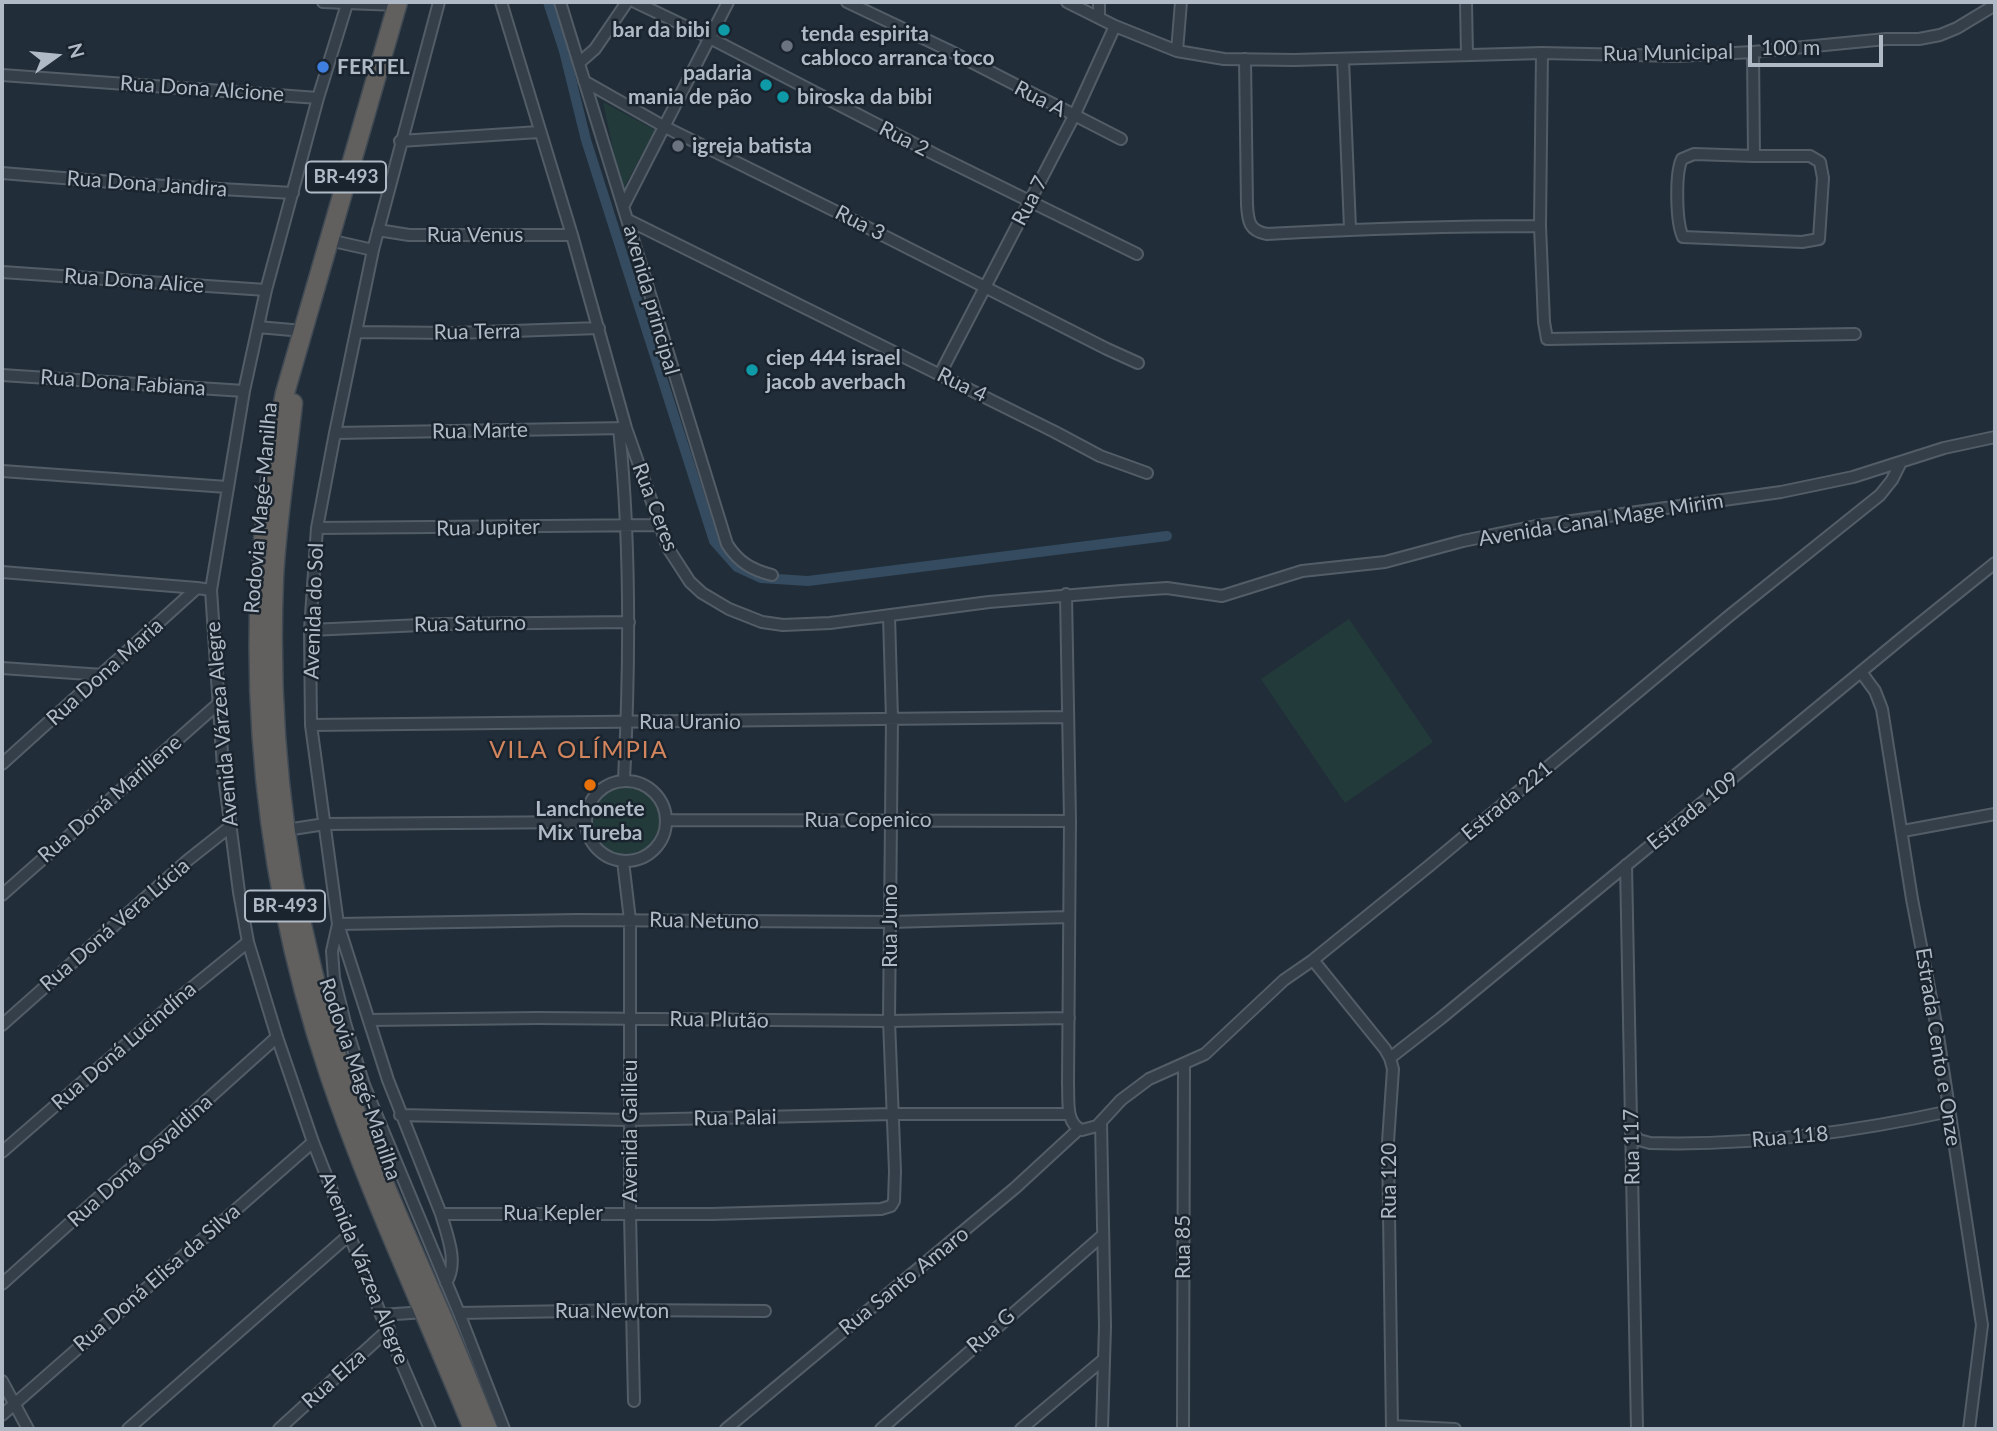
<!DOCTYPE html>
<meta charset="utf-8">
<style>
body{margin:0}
#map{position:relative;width:1997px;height:1431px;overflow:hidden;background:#212e39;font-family:Lato,sans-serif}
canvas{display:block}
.frame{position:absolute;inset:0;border:4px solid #b0bac6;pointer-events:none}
.north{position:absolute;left:21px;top:21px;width:70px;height:70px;-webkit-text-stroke:5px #1a242e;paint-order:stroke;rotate:75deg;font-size:19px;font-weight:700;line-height:28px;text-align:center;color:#b0bac6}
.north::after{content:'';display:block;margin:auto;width:24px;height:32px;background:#b0bac6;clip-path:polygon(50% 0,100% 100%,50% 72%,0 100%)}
.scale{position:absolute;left:1748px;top:35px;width:135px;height:32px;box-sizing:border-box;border:4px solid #b0bac6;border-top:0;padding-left:9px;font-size:21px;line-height:24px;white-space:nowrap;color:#b0bac6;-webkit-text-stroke:5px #1a242e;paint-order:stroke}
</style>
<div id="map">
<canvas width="1997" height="1431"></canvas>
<div class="frame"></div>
<div class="north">N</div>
<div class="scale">100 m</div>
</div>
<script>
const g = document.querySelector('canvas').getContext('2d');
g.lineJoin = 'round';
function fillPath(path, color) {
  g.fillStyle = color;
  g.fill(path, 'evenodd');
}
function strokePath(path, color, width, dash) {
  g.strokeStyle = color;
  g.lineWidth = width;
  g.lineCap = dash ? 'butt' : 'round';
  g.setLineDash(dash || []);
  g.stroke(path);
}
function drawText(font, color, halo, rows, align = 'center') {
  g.font = font + ' Lato,sans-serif';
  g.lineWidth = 5;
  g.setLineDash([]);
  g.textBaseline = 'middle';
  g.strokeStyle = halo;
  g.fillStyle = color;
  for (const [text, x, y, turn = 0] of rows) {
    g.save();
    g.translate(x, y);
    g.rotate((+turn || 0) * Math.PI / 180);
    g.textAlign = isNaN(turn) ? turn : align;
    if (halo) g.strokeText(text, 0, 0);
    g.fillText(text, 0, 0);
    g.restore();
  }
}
fillPath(new Path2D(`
 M603 102 655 130 622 191Z
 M1349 619 1433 742 1345 803 1261 679Z
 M592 821a34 34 0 1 1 68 0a34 34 0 1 1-68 0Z`), '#233a3a');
strokePath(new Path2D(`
 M548 2 564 51 586 140 714 541 737 567 761 578 808 581 1167 536`), '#354b60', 10);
const minor = new Path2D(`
 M323 2 397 5
 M439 2 373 250 335 433 317 528 310 630 311 725 338 924 388 1080 441 1214
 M501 2 572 235 626 428 668 548 690 582 702 593 729 609 762 622 783 625 830 623 989 602 1122 591 1167 588 1222 596 1302 571 1385 562 1463 541 1536 526 1781 492 1853 477 1944 448 1995 437
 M560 2 727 544C738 562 752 570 772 575
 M635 2 708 37 938 156 1137 254
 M847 2 948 50 1121 139
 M1067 2 1115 26 1177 51 1224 59 1294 60 1542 53 1677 56 1753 52 1886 39H1919L1940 35 1957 28 1995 5
 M1466 2 1467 55
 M347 4 318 98 266 290 244 391 211 590 223 768 239 892 248 942 277 1037 313 1142 381 1315 430 1429
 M1099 17V2
 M1177 51 1181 2
 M1753 52 1754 156 1694 154 1682 159C1675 173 1676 223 1683 237L1802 242 1819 239 1823 178 1820 162 1810 156H1754
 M1542 53 1540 226 1544 322 1547 339 1855 334
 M1245 59 1247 205C1248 221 1249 231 1267 234 1358 229 1449 226 1540 226
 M1343 59 1350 228
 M579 63 595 49 627 2
 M2 75 318 98
 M584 81 665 127 835 211 1107 349 1138 363
 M400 141 539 132
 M2 173 148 185 293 193
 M624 205 728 2
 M628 220 1055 432 1100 456 1147 473
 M378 230 409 235H572
 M329 240 373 250
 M2 272 266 290
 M258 327 303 331
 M356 332 454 333 599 328
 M940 374 1074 116 1115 26
 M2 375 244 391
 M619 428C631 545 630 662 624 780
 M335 433 626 428
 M2 471 227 487
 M317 528 660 525
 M2 572 197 588
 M1066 594 1070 821 1068 1084C1069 1100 1065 1124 1082 1130L1097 1126 1121 1100 1149 1079 1205 1054 1284 980 1313 960 1429 866 1729 616 1880 495 1892 480 1901 462
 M310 630 444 624 629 622
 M2 668 103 675
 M1861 672 1875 691 1882 709 1912 899 1937 1029 1982 1325 1969 1429
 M311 725 1068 717
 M2 764 197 588 211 590
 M586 821a40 40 0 1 1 80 0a40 40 0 1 1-80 0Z
 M666 820 1070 821
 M286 830 325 824 586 822
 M1903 831 1995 814
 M623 861 630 920V1214L634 1401
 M1626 865 1637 1429
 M2 895 219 703
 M1313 960 1385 1049 1390 1058 1393 1069 1388 1142 1392 1429
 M369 1020 538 1018 889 1021 1069 1018
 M2 1025 188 860 231 826
 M1390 1058 1440 1019 1908 633 1995 563
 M400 1115 629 1120 893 1114H1069
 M1101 1122 1105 1326 1102 1429
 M1632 1133 1639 1140 1650 1143C1751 1146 1850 1133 1950 1111
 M2 1152 178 999 248 942
 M446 1283C459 1263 447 1235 441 1214H712L881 1209 891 1206 894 1201 895 1171 889 1021 892 719 889 616
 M2 1284 277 1037
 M459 1313 631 1310 765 1311
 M381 1315 425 1312
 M2 1381 28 1429
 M2 1415 313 1142
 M1392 1426 1455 1429
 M128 1429 349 1235
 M279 1429 389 1329
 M504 1429 459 1313 364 1085 345 1023 334 978 332 951 338 924 577 920 890 922 1069 917
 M726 1429 1015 1188 1078 1130
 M881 1429 1103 1235
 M1021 1429 1104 1359
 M1183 1429 1184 1065`);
const trunk = new Path2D(`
 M398 2 285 393C237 617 256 858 329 1074 370 1195 425 1311 473 1429
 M293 403C287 461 277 519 274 578 268 726 284 874 325 1017 352 1113 393 1205 433 1296 453 1340 470 1385 488 1429`);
strokePath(minor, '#535d67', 14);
strokePath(trunk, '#404a54', 21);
strokePath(minor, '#353f4a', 10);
strokePath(trunk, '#62605e', 18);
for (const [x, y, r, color] of [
 [724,30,7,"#0f9aa8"],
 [787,46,7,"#6b7280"],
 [323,67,7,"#3f7fe0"],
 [766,85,7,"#0f9aa8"],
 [783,97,7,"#0f9aa8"],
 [678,146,7,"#6b7280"],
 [752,370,7,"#0f9aa8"],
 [590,785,7,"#e8710a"]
]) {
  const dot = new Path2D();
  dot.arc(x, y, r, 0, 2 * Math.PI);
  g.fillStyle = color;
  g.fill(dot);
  strokePath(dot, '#1a242e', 2.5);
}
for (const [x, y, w] of [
 [346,177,80],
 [285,906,80]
]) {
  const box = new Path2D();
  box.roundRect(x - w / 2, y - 15.5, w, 31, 5);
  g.fillStyle = '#1a242e';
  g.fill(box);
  strokePath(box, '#b0bac6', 2);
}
drawText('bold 19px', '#b0bac6', null, [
 ["BR-493",346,177],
 ["BR-493",285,906]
]);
drawText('bold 21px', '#b0bac6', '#1a242e', [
 ["bar da bibi",710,30,"right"],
 ["tenda espirita",801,34],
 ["cabloco arranca toco",801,58],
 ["FERTEL",337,67],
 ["padaria",752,73,"right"],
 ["mania de pão",752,97,"right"],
 ["biroska da bibi",797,97],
 ["igreja batista",692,146],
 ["ciep 444 israel",766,358],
 ["jacob averbach",766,382],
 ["Lanchonete",590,809,"center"],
 ["Mix Tureba",590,833,"center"]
], 'left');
drawText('21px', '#b0bac6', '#1a242e', [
 ["Rua Municipal",1668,53,-1],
 ["Rua Dona Alcione",202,89,4],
 ["Rua A",1040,99,27],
 ["Rua 2",904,139,27],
 ["Rua Dona Jandira",147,184,4],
 ["Rua 7",1030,201,-62],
 ["Rua 3",860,223,27],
 ["Rua Venus",475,235],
 ["Rua Dona Alice",134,281,4],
 ["avenida principal",651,300,74],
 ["Rua Terra",477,332,-1],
 ["Rua Dona Fabiana",123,383,4],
 ["Rua 4",962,385,26],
 ["Rua Marte",480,431,-1],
 ["Rua Ceres",655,507,69],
 ["Rodovia Magé-Manilha",261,508,-85],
 ["Avenida Canal Mage Mirim",1601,520,-9],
 ["Rua Jupiter",488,528,-1],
 ["Avenida do Sol",314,611,-88],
 ["Rua Saturno",470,624,-1],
 ["Rua Dona Maria",105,672,-42],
 ["Rua Uranio",690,722],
 ["Avenida Várzea Alegre",222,724,-95],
 ["Rua Doná Mariliene",110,799,-41],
 ["Estrada 221",1507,801,-40],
 ["Estrada 109",1693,811,-39],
 ["Rua Copenico",868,820],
 ["Rua Netuno",704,921,1],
 ["Rua Doná Vera Lúcia",115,925,-41],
 ["Rua Juno",890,926,-90],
 ["Rua Plutão",719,1020,1],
 ["Rua Doná Lucindína",124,1046,-41],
 ["Estrada Cento e Onze",1938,1047,81],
 ["Rodovia Magé-Manilha",360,1079,71],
 ["Rua Palai",735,1118,-1],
 ["Avenida Galileu",630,1131,-90],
 ["Rua 118",1790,1137,-5],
 ["Rua 117",1632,1147,-91],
 ["Rua Doná Osvaldina",140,1161,-42],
 ["Rua 120",1389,1181,-90],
 ["Rua Kepler",553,1213],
 ["Rua 85",1183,1247,-90],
 ["Avenida Várzea Alegre",364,1268,68],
 ["Rua Doná Elisa da Silva",157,1278,-41],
 ["Rua Santo Amaro",904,1281,-39],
 ["Rua Newton",612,1311],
 ["Rua G",991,1331,-41],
 ["Rua Elza",334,1379,-42]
]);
g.letterSpacing = '2px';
drawText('24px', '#d3855d', '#1a242e', [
 ["VILA OLÍMPIA",579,750]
]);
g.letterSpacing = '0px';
</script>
